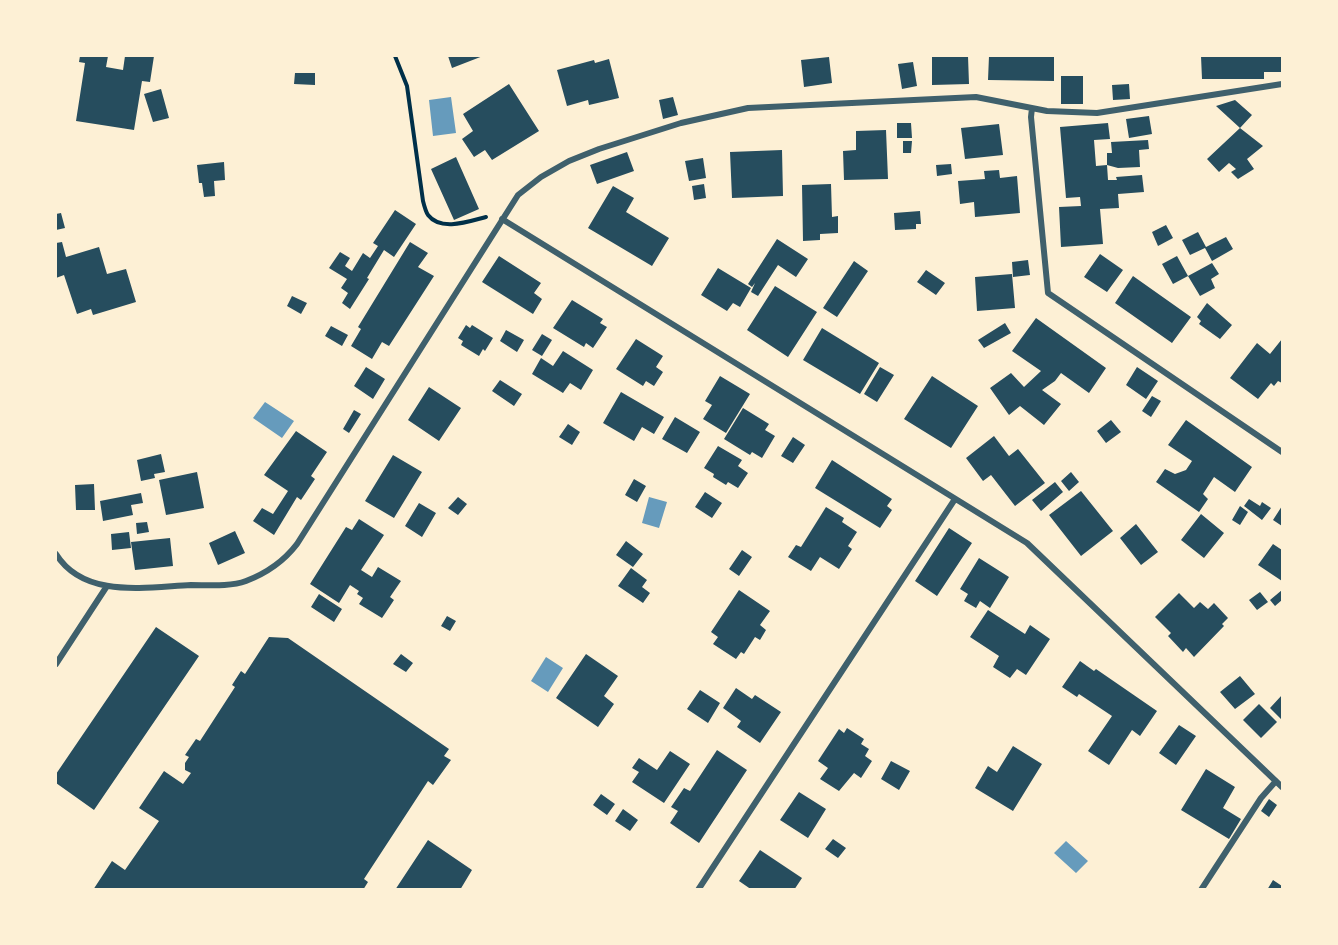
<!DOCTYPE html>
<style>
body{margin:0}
#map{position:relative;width:1338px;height:945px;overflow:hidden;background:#fdf0d5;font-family:"Varela Round",sans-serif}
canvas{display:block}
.frame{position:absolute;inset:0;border:57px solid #fdf0d5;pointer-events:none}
</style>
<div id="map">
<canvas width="1338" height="945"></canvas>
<div class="frame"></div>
</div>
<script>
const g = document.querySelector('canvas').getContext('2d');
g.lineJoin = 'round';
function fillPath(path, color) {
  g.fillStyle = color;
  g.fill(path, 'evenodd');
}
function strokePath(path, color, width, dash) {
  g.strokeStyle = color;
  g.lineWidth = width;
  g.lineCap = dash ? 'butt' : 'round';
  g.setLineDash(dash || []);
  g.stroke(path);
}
fillPath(new Path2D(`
 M451 97 456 133 433 136 429 100Z
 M265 402 294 421 282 438 253 418Z
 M649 497 667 502 659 528 642 523Z
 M546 657 563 668 548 692 531 681Z
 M1066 841 1088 861 1076 873 1054 853Z`), '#669bbc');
fillPath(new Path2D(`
 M80 56H108L106 67 123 70 125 56H154L150 82 142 81 134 130 76 121 85 63 79 62Z
 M448 56H483L452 68Z
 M932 56H968L969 84 932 85Z
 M989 56H1054V81L988 80Z
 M1201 56H1282V72H1264V79H1202Z
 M829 57 832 83 804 87 801 60Z
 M609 59 619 98 589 105 588 100 567 106 557 70 594 60 595 63Z
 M913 62 917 86 902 89 898 64Z
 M295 73H315V85L294 84Z
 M1061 76H1083V104H1061Z
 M509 84 539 131 492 160 485 150 474 157 462 139 473 131 463 114Z
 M1129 84 1130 99 1113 100 1112 85Z
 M161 89 169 118 153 122 144 94Z
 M673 97 678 115 663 119 659 100Z
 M1235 100 1252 115 1240 128 1263 146 1247 159 1254 169 1238 179 1231 172 1236 169 1229 163 1219 172 1207 159 1240 128 1216 106Z
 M1149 116 1152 134 1129 138 1126 119Z
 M897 123H911L912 138H897Z
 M1108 123 1110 139 1094 140 1096 166 1107 165 1108 180H1117L1116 177 1142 175 1144 192 1118 194 1119 208 1100 209 1103 244 1061 247 1059 207 1081 206 1080 197 1066 198 1060 127Z
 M999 124 1003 155 965 159 961 128Z
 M886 130 888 179 844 180 843 151 856 150V131Z
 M1148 140 1149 149 1139 150 1140 167 1118 168 1107 165V153H1112L1111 142Z
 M903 141H912L911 153H903Z
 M782 150 783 196 732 198 730 152Z
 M627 152 634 171 597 184 590 165Z
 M456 157 479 209 454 220 431 169Z
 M703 158 706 178 689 181 685 161Z
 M224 162 225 180 214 181 215 196 204 197 202 183H199L197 165Z
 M951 164 952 174 937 176 936 165Z
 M999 170 1000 178 1017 176 1020 213 975 217 974 202 960 204 958 181 985 179 984 171Z
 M704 184 706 198 694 200 692 186Z
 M831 184 832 217 838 216V233L820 234V240L803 241 802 185Z
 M613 186 634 198 626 212 669 238 652 266 588 228Z
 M395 210 416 224 394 257 384 250 367 278 369 279 350 309 342 303 348 293 341 288 347 279 329 268 340 252 350 258 345 266 352 271 363 253 370 258 378 246 373 243Z
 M920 211 921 224H916V229L895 230 894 213Z
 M61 213 65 228 56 230V214Z
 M1166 225 1173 238 1158 246 1152 232Z
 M1198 232 1206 247 1226 237 1233 249 1212 261 1205 248 1190 255 1182 240Z
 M777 239 808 259 796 277 778 265 758 296 751 292 755 283 752 287 748 284Z
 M62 242 66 257 99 247 107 274 126 269 136 302 93 315 91 309 77 314 64 275 56 278V243Z
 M410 242 428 253 418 267 434 276 389 346 382 342 372 359 351 346 361 329 358 327Z
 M1100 254 1123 270 1107 292 1084 277Z
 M499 256 541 283 534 293 542 299 533 314 482 282Z
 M1177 256 1188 276 1173 284 1162 264Z
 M1028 260 1030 275 1013 277 1012 262Z
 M854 261 868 271 837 317 823 308Z
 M1212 263 1219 274 1211 279 1215 288 1200 296 1188 276Z
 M718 268 751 288 740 307 733 303 727 311 701 295Z
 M926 270 945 283 936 295 917 282Z
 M1012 274 1015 308 977 311 975 277Z
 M1133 276 1191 317 1172 343 1115 303Z
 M775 286 817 312 788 357 747 330Z
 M292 296 307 303 301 314 287 306Z
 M572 300 603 319 600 323 607 327 593 348 586 343 584 347 553 328Z
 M1207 303 1232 325 1220 339 1199 324 1201 321 1197 317Z
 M1036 318 1106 368 1089 393 1061 373 1055 381 1042 390 1061 404 1044 425 1020 406 1009 415 990 388 1011 373 1024 387 1041 371 1012 351Z
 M1005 323 1011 333 984 348 978 340Z
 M466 325 470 328 472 325 493 338 485 351 483 349 479 356 461 345 463 341 458 338Z
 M331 326 348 335 342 346 325 336Z
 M822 328 879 363 860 394 803 360Z
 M506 330 524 340 517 352 500 341Z
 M542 334 552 340 542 356 532 350Z
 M636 339 663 356 656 367 663 372 654 386 646 381 643 386 616 369Z
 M1282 339V383L1278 381 1274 386 1271 383 1258 399 1230 378 1257 343 1270 354Z
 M563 351 593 370 581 390 570 383 563 393 532 374 541 358 553 366Z
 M366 367 385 379 373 399 354 386Z
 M880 367 894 375 877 402 864 394Z
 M1137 367 1158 381 1146 399 1126 385Z
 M720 376 750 394 726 433 703 419 712 405 705 401Z
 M932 376 978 406 951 448 904 419Z
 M500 380 522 394 514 406 492 391Z
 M429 387 461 408 439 441 408 420Z
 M621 392 664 417 654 434 642 427 634 441 603 423Z
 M1152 396 1161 401 1151 417 1142 411Z
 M743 408 769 424 765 430 775 436 762 458 752 452 750 455 724 439Z
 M354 410 361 414 349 433 343 429Z
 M675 417 700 432 687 453 662 439Z
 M1111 420 1121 432 1106 443 1097 431Z
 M1186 420 1252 467 1235 492 1214 477 1203 494 1208 499 1199 512 1156 482 1165 469 1175 474 1186 470 1192 461 1168 445Z
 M568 424 580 432 572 445 559 437Z
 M296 431 327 452 311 476 315 479 301 500 297 497 274 535 253 521 262 508 273 514 288 491 264 475Z
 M994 436 1009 456 1018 449 1045 483 1015 506 991 475 983 481 966 458Z
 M793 437 805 445 793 463 781 456Z
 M718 446 742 460 738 466 748 473 738 488 728 482 726 485 713 477 714 474 704 468Z
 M161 454 165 472 154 474 155 478 141 481 137 460Z
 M393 455 422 472 394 518 365 501Z
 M832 460 892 499 887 506 892 510 880 528 815 488Z
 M197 472 204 508 166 515 159 480Z
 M1071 472 1079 482 1069 491 1061 481Z
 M634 479 646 486 637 502 625 495Z
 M1055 482 1063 492 1041 511 1032 500Z
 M94 484 95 510H76L75 485Z
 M1081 491 1113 531 1081 556 1049 515Z
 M705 492 722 503 712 518 695 507Z
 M141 493 143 503 131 505 133 515 103 521 100 501Z
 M458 497 467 504 458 515 448 508Z
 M1249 499 1260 506 1262 502 1271 508 1262 520 1244 506Z
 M419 503 436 513 422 537 405 526Z
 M1240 506 1248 512 1240 525 1232 520Z
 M1282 506V526L1273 520Z
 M826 507 844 518 842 522 857 532 848 546 852 549 839 569 820 557 811 571 788 557 796 545 801 547Z
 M1201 514 1224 533 1204 558 1181 540Z
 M359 519 384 535 361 570 372 577 378 567 401 581 390 597 394 600 382 618 359 604 363 598 357 594 359 591 350 585 339 603 310 584 346 527 352 530Z
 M147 522 149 532 137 534 136 523Z
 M1136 524 1158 552 1141 565 1120 538Z
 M949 528 972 543 937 596 915 581Z
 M235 531 245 553 218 565 209 543Z
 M129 532 131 548 112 550 111 534Z
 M170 538 173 566 135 570 131 542Z
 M626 541 643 554 633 567 616 555Z
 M1273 544 1282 550V581L1258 565Z
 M742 550 752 557 739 576 729 569Z
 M979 558 1009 577 990 608 980 601 976 608 964 601 968 594 960 589Z
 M631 568 647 580 642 587 650 593 643 603 618 586Z
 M739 590 770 611 760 625 766 630 760 640 755 637 744 654 741 652 736 659 713 644 718 637 711 632Z
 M1282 590V600L1275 606 1270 600Z
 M1260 592 1268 602 1257 610 1249 600Z
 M1179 593 1194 608 1200 602 1208 609 1214 603 1228 618 1222 624 1224 626 1194 657 1186 648 1183 652 1168 636 1171 633 1155 617Z
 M319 594 342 609 334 622 311 607Z
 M988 610 1025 634 1030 625 1050 639 1026 675 1017 669 1010 678 993 667 999 656 970 637Z
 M447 616 456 621 450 631 441 626Z
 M156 627 199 656 94 810 56 783V774Z
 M269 637 288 638 449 749 444 756 451 760 433 785 428 781 364 879 368 882 363 890H93L112 861 125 870 159 821 139 808 164 771 183 784 191 773 185 770V763L189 757 185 755 196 739 200 741 235 687 232 685 241 671 245 674Z
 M401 654 413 663 406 672 393 664Z
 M586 654 618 676 604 696 614 704 598 727 556 698Z
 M1080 661 1094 671 1096 669 1157 711 1140 736 1132 730 1109 765 1088 751 1112 716 1079 694 1077 697 1062 687Z
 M1240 676 1255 694 1235 709 1220 692Z
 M736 688 752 699 755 695 781 712 760 743 737 727 741 721 723 708Z
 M700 690 720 703 708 723 687 709Z
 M1282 695V720L1270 708Z
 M1259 704 1277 722 1261 738 1243 720Z
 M1179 725 1196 736 1176 765 1159 753Z
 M847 728 864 739 861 744 869 749 865 756 872 761 861 778 854 773 839 791 820 779 828 768 818 761 839 729 844 733Z
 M1013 746 1042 764 1013 811 975 788 988 766 997 772Z
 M717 750 747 770 699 843 670 823 678 811 671 807 684 788 690 791Z
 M670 751 690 764 664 803 632 782 639 772 632 768 639 758 657 770Z
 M891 761 910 771 899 790 881 779Z
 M1206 769 1235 787 1223 808 1241 819 1229 839 1181 810Z
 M799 792 826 809 808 838 780 820Z
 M601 794 615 804 607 815 593 805Z
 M1269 799 1277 805 1269 817 1261 811Z
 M623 809 638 820 630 831 615 821Z
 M833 839 846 848 838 858 825 849Z
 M428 840 472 870 460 890H395Z
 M760 850 802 878 794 890H752L739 881Z
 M1273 880 1282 886V890H1267Z`), '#264d5e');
strokePath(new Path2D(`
 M395 56 407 86 423 201C424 205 426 212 428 215 441 232 470 221 486 217`), '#003049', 4);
strokePath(new Path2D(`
 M1032 108 1031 117 1048 293 1282 452
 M502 219 1027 543 1282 787
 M56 554C84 599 146 587 191 585 208 585 230 587 246 581 267 573 284 561 297 544L518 195 541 177 569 161 599 149 681 123 748 108 976 97 1047 111 1097 113 1282 84
 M56 664 107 586
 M698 890 955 499
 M1201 890 1261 798 1276 781`), '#3f606c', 6);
</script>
